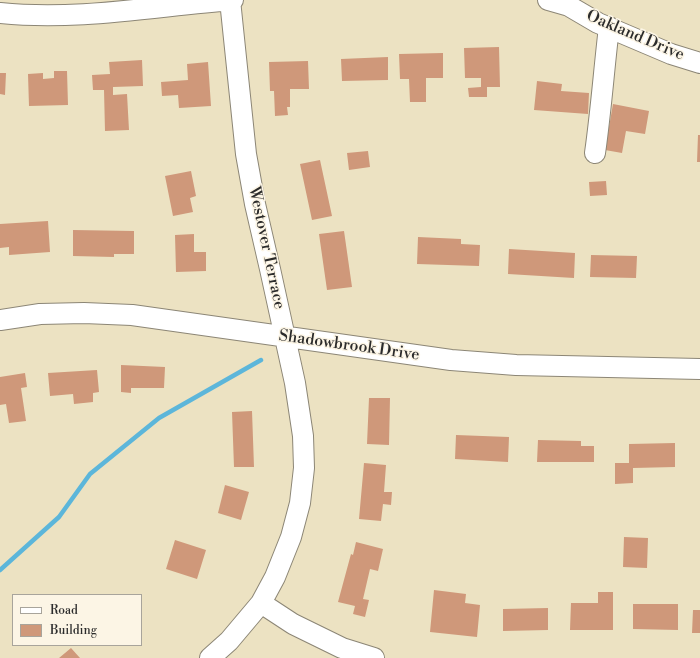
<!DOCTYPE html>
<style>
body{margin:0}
#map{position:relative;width:700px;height:658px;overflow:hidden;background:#ece2c2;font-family:"Libre Bodoni",serif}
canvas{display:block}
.legend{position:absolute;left:12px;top:594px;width:130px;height:52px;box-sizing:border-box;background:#fcf5e5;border:1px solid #a8a49b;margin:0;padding:5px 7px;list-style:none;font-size:12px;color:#2b2b2b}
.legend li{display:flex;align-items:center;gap:8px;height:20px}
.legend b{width:20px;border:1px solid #a8a49b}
</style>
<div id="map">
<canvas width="700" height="658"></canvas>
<ul class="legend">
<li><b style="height:5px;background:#fff"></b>Road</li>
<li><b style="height:11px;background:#cf987a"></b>Building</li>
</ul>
</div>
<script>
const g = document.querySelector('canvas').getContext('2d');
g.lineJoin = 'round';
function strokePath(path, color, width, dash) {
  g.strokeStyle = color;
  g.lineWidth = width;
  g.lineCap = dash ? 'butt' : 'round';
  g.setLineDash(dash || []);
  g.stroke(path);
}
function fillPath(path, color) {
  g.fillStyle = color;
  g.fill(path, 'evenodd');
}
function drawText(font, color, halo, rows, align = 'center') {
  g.font = font + ' "Libre Bodoni",serif';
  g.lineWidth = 3;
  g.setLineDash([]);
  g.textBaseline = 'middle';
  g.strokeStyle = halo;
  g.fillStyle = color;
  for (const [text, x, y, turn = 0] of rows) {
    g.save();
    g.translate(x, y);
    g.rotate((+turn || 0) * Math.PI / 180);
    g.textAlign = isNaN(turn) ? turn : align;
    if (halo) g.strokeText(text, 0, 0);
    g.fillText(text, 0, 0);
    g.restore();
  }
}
strokePath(new Path2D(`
 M0 570 59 517 90 474 159 418 261 360`), '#5cb6da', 4.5);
fillPath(new Path2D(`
 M499 47 500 87H487V97H469L468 88 481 87V78H465L464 48Z
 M443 53V78H426V102H410L409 79H400L399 54Z
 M388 57V80L342 81 341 59Z
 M142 60 143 86 113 87V95L127 94 129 130 105 131 104 90H93L92 75 110 74 109 62Z
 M308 61 309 89H290V107H287L288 115 275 116 274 91H270L269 62Z
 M208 62 211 106 179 108 178 95 162 96 161 82 188 80 187 64Z
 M54 71H67L68 105 29 106 28 74 43 73V79L54 78Z
 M0 73H6L5 95 0 94Z
 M537 81 562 84 561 91 589 93 588 114 534 110Z
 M613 104 649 111 645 134 626 131 622 153 605 150Z
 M698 135H700V162H697Z
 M368 151 370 167 349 170 347 153Z
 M320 160 332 216 312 220 300 164Z
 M191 171 196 196 190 198 193 212 173 216 165 176Z
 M606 181 607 195 590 196 589 182Z
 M48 221 50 252 9 255V247L0 248V224Z
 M73 230 134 231V254H114V257L73 256Z
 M344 231 352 287 327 290 319 234Z
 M194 234V252H206V271L176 272 175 235Z
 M418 237 461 239V244L480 245 479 266 417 264Z
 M509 249 575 253 574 278 508 274Z
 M591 255 637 256 636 278 590 277Z
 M121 365 165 367 164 388H131V393L121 392Z
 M97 370 99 392 93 393V402L74 404 73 394 50 396 48 373Z
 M25 373 27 387 21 388 26 421 9 423 6 404 0 405V377Z
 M369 398H390L389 445 367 444Z
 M252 411 254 467H234L232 412Z
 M456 435 509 437 508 462 455 459Z
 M538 440 581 441V446H594V462H537Z
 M675 443V467L633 468V483L615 484V463H629V444Z
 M364 463 386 465 384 492H392L391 505 383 504 381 521 359 519Z
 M225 485 249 492 241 520 218 513Z
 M624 537 648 538 647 568 623 567Z
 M175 540 206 550 197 579 166 569Z
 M356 542 383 549 378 571 370 569 363 599 369 600 365 617 353 614 355 606 338 602 351 554 353 555Z
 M434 590 466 594 465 603 480 605 477 637 430 632Z
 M598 592H613V630H570L571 603H598Z
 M633 604H678V630L633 629Z
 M548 608V630L503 631V609Z
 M693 610H700V633H692Z
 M71 648 80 658H59Z`), '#cf987a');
const minor = new Path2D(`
 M548 0 569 6 598 23 671 54 700 63
 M0 13C78 21 155 6 233 0
 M595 153C601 111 604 69 609 27
 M0 320 40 314 84 313 132 315 451 360 516 365 700 369
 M261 603 293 624 342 648 374 658
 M210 658 229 641 261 603 275 577 291 537 300 503 304 468 303 436 295 383 270 269 255 204 246 154 230 0`);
strokePath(minor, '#8c8676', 22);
strokePath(minor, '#fff', 20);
drawText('16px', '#2b2b2b', '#fcf5e5', [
 ["Oakland Drive",635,36,23],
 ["Westover Terrace",266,248,78],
 ["Shadowbrook Drive",349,346,8]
]);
</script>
